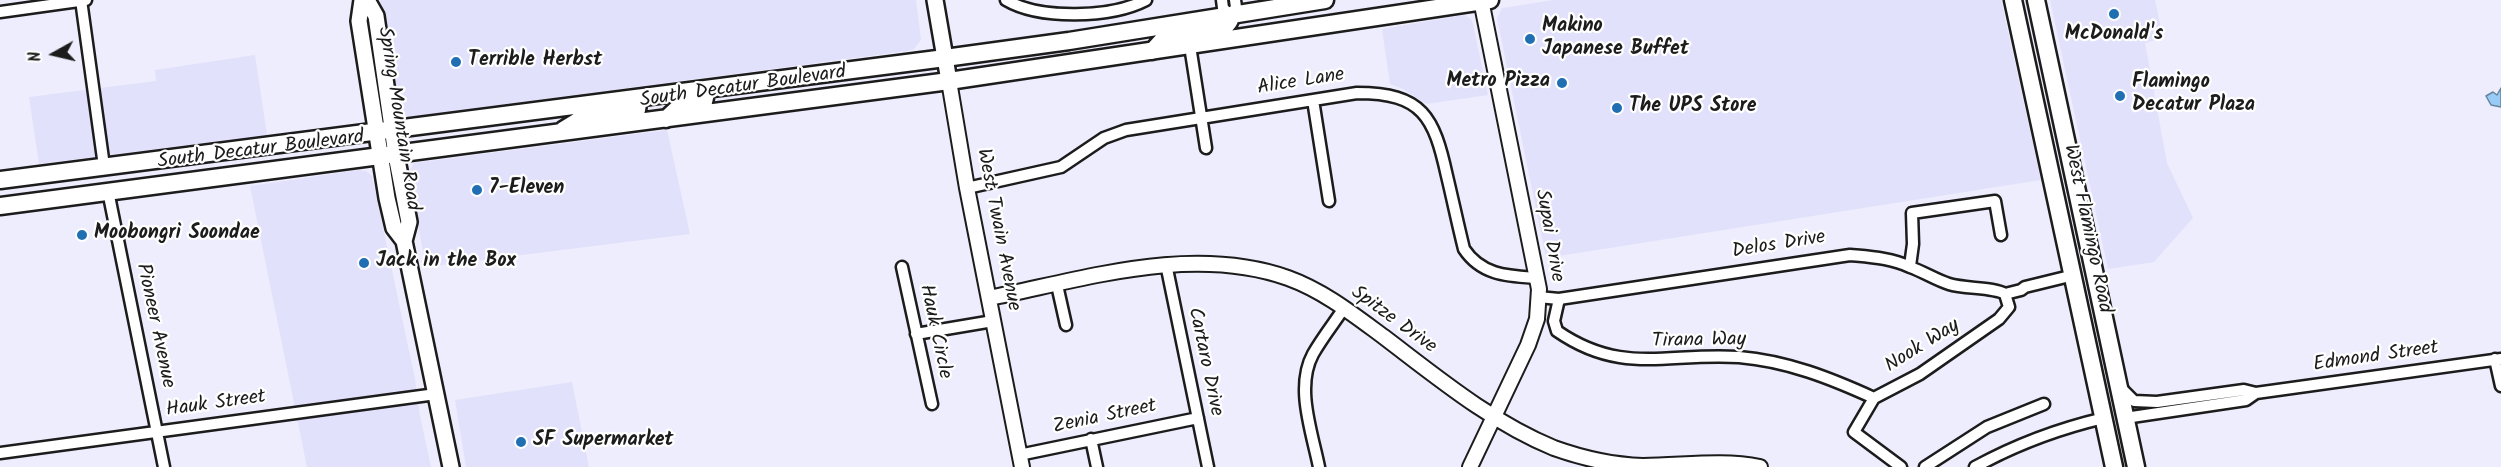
<!DOCTYPE html>
<style>
body{margin:0}
#map{position:relative;width:2501px;height:467px;overflow:hidden;background:#ededfd;font-family:Kalam,sans-serif}
canvas{display:block}
.north{position:absolute;left:24px;top:24px;width:60px;height:60px;-webkit-text-stroke:4px #fff;paint-order:stroke;rotate:262deg;font-size:16px;font-weight:700;line-height:24px;text-align:center;color:#1c1c1c}
.north::after{content:'';display:block;margin:auto;width:21px;height:27px;background:#1c1c1c;clip-path:polygon(50% 0,100% 100%,50% 72%,0 100%)}
</style>
<div id="map">
<canvas width="2501" height="467"></canvas>
<div class="north">N</div>
</div>
<script>
const g = document.querySelector('canvas').getContext('2d');
g.lineJoin = 'round';
function fillPath(path, color) {
  g.fillStyle = color;
  g.fill(path, 'evenodd');
}
function strokePath(path, color, width, dash) {
  g.strokeStyle = color;
  g.lineWidth = width;
  g.lineCap = dash ? 'butt' : 'round';
  g.setLineDash(dash || []);
  g.stroke(path);
}
function drawText(font, color, halo, rows, align = 'center') {
  g.font = font + ' Kalam,sans-serif';
  g.lineWidth = 4.5;
  g.setLineDash([]);
  g.textBaseline = 'middle';
  g.strokeStyle = halo;
  g.fillStyle = color;
  for (const [text, x, y, turn = 0] of rows) {
    g.save();
    g.translate(x, y);
    g.rotate((+turn || 0) * Math.PI / 180);
    g.textAlign = isNaN(turn) ? turn : align;
    if (halo) g.strokeText(text, 0, 0);
    g.fillText(text, 0, 0);
    g.restore();
  }
}
fillPath(new Path2D(`
 M380 0H916L921 40 914 49 907 51 409 117 400 113 396 105Z
 M1554 0H2001L2041 180 1546 258 1497 18 1502 8Z
 M2050 0H2155L2163 38 2145 43 2167 163 2193 218 2154 262 2108 269Z
 M1464 15 1471 19 1473 24 1488 95 1426 104 1403 89 1390 84 1382 29Z
 M255 55 267 135 39 164 29 97 156 81 155 70Z
 M667 130 690 234 426 267 408 173 414 163Z
 M359 170 366 171 372 176 415 379 420 416 431 467H307L250 186Z
 M572 382 589 467H466L455 400Z`), '#e1e1fb');
const water = new Path2D(`
 M2501 88V107L2491 105 2486 96 2493 92 2497 95Z`);
fillPath(water, '#98cbf5');
strokePath(water, '#66859e', 1.5);
const minor = new Path2D(`
 M81 0 104 166
 M1006 0C1040 20 1111 18 1146 0
 M1222 0 1223 8 1231 16 1236 7 1235 0
 M0 12 86 0
 M1190 46 1206 148
 M1313 100 1329 201
 M967 188 1061 167 1104 138 1126 130 1357 93C1423 93 1434 117 1447 176 1453 201 1458 225 1464 249 1482 276 1509 276 1538 278
 M108 191 164 467
 M1166 264 1208 467
 M1910 266 1913 244 1912 213 1995 201 2001 235
 M902 267 932 404
 M1057 285 1066 325
 M1538 297 1559 299 1850 255C1871 257 1891 258 1910 267 1924 272 1936 280 1949 284 1965 289 1994 287 2005 294L2021 290 2025 287 2074 275
 M1559 299 1554 321 1557 331C1622 376 1668 352 1739 357 1787 361 1830 378 1874 398
 M916 334 993 321
 M2495 359 2501 386
 M2121 388 2134 401 2157 402 2244 390 2256 393 2501 359
 M2125 418 2246 400 2256 393
 M1091 439 1097 467
 M0 453 436 394
 M1019 455 1198 418
 M1319 467C1312 432 1295 387 1313 354 1322 338 1334 323 1344 308
 M1901 467 1854 432 1874 398 1920 374 1999 319 2009 307 2005 294
 M1925 467 1987 427 2044 404
 M1975 467C2017 444 2057 429 2104 418`);
const tertiary = new Path2D(`
 M949 81 967 188 1022 467
 M989 298C1085 279 1192 244 1288 278 1324 291 1354 315 1384 337 1438 378 1491 422 1554 448 1582 458 1613 465 1643 466 1682 466 1721 459 1760 467
 M1470 467 1528 345 1537 319 1539 289 1481 0`);
const secondary = new Path2D(`
 M362 0 359 21 387 198 394 228 404 241
 M367 0 376 16 396 155 409 222 404 241 451 467
 M935 0 949 81`);
const primary = new Path2D(`
 M2013 0 2114 467
 M2036 0 2136 467
 M1152 51C1157 47 1161 40 1166 38 1181 30 1228 39 1231 16
 M666 119 681 105 704 102 707 89
 M563 130 581 119 637 110 639 98
 M0 180 945 58 1069 41 1325 0
 M0 206 949 81 1490 0`);
strokePath(minor, '#1c1c1c', 15);
strokePath(tertiary, '#1c1c1c', 18);
strokePath(secondary, '#1c1c1c', 20);
strokePath(primary, '#1c1c1c', 21);
strokePath(minor, '#fff', 10);
strokePath(tertiary, '#fff', 14);
strokePath(secondary, '#fff', 15);
strokePath(primary, '#fff', 16);
for (const [x, y, r, color] of [
 [2114,14,6,"#1f6fb2"],
 [1530,39,6,"#1f6fb2"],
 [456,62,6,"#1f6fb2"],
 [1562,83,6,"#1f6fb2"],
 [2120,96,6,"#1f6fb2"],
 [1617,108,6,"#1f6fb2"],
 [477,190,6,"#1f6fb2"],
 [82,235,6,"#1f6fb2"],
 [364,263,6,"#1f6fb2"],
 [521,442,6,"#1f6fb2"]
]) {
  const dot = new Path2D();
  dot.arc(x, y, r, 0, 2 * Math.PI);
  g.fillStyle = color;
  g.fill(dot);
  strokePath(dot, '#fff', 2);
}
drawText('bold 20px', '#1c1c1c', '#fff', [
 ["Makino",1542,28],
 ["Japanese Buffet",1542,51],
 ["McDonald's",2114,36,"center"],
 ["Terrible Herbst",468,62],
 ["Metro Pizza",1550,83,"right"],
 ["Flamingo",2132,84],
 ["Decatur Plaza",2132,107],
 ["The UPS Store",1629,108],
 ["7-Eleven",489,190],
 ["Moobongri Soondae",94,235],
 ["Jack in the Box",376,263],
 ["SF Supermarket",533,442]
], 'left');
drawText('20px', '#1c1c1c', '#fff', [
 ["Alice Lane",1301,83,-9],
 ["South Decatur Boulevard",743,88,-8],
 ["Spring Mountain Road",397,119,81],
 ["South Decatur Boulevard",261,151,-7],
 ["West Flamingo Road",2086,229,78],
 ["West Twain Avenue",997,230,79],
 ["Supai Drive",1548,236,80],
 ["Delos Drive",1779,246,-9],
 ["Spitze Drive",1393,321,36],
 ["Pioneer Avenue",154,326,78],
 ["Hauk Circle",934,332,78],
 ["Tirana Way",1699,342,-1],
 ["Nook Way",1923,347,-32],
 ["Edmond Street",2376,358,-8],
 ["Cartaro Drive",1204,362,78],
 ["Hauk Street",216,405,-8],
 ["Zenia Street",1105,418,-12]
]);
</script>
